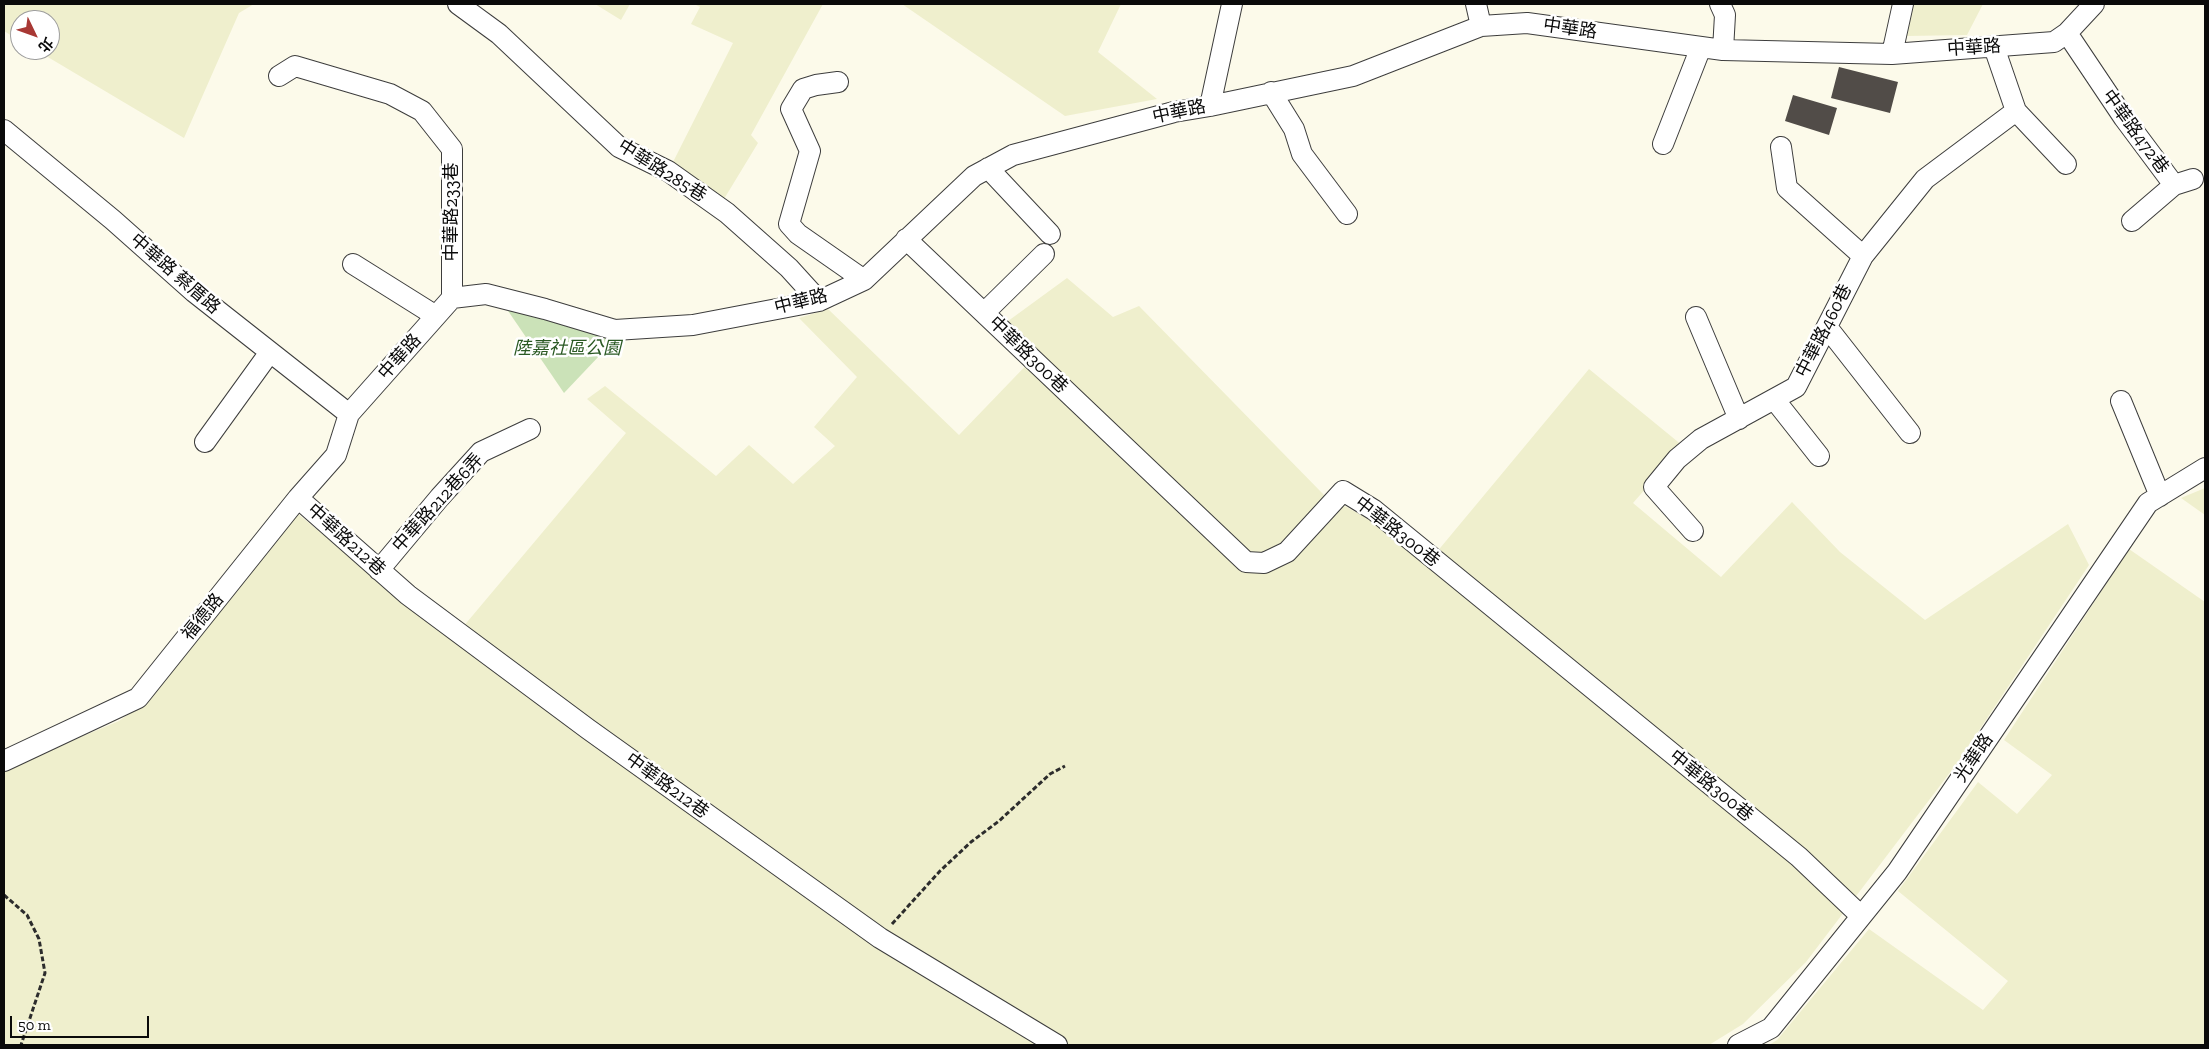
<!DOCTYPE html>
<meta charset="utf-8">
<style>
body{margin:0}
#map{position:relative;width:2209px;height:1049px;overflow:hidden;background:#fcfaea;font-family:"Zilla Slab","Noto Sans TC",serif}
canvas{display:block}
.frame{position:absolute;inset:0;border:5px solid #0a0a0a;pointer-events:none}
.north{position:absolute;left:10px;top:10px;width:50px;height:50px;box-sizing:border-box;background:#fff;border:1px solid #9d9d9d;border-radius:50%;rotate:132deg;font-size:14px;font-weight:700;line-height:20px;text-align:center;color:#0a0a0a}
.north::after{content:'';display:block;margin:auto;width:18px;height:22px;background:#a83834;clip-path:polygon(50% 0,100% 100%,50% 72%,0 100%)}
.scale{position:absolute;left:10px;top:1016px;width:139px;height:22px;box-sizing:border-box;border:2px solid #0a0a0a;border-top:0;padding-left:6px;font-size:15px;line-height:18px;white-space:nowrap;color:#0a0a0a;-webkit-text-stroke:4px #fff;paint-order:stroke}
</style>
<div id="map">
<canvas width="2209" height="1049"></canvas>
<div class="frame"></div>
<div class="north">北</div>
<div class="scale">50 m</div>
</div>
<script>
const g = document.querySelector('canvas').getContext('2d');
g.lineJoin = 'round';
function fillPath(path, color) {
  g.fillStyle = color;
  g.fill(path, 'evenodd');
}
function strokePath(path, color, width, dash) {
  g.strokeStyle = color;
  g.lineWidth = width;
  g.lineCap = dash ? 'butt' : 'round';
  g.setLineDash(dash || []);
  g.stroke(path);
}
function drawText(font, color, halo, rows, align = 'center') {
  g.font = font + ' "Zilla Slab","Noto Sans TC",serif';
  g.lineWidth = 5;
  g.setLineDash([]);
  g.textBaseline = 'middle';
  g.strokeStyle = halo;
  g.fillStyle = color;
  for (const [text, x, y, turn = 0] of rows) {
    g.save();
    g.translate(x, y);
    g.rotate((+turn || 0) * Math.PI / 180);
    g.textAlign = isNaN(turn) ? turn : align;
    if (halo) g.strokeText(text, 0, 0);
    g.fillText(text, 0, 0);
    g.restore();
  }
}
fillPath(new Path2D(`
 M4 4H254L239 13 184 138 36 50H50V20H20V41L4 31Z
 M595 4H630L621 20Z
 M694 4H823L751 135 758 143 724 199 671 166 733 43 691 24 700 7Z
 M902 4H1121L1098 52 1157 99 1065 116Z
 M1913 4H1983L1967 35 1907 36Z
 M1067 278 1113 317 1139 306 1324 495 1380 525 1426 565 1589 369 1683 446 1633 503 1721 577 1792 502 1840 552 1925 620 2068 524 2089 565 1958 762 1806 962 1743 1024 1709 1045H4V769L119 721 153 696 298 514 452 640 626 433 587 399 605 386 716 476 749 445 793 484 835 446 814 427 857 377 799 318 828 309 959 435 1037 354 1004 324Z
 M2205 488V515L2181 498Z
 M2129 549 2205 602V1045H1769L1777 1040 1869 929 1983 1010 2008 981 1898 891 1978 782 2017 814 2052 775 2004 740Z`), '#efefcd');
fillPath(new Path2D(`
 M502 302 619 335 564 393Z`), '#cbe2b8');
fillPath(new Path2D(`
 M1839 67 1898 82 1890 113 1831 98Z
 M1793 95 1837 108 1829 135 1785 121Z`), '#514c48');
const minor = new Path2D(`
 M458 4 499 34 619 147 668 171 727 213 789 268 819 301
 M1476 4 1481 26
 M1720 4 1725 15 1723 50
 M2067 33 2124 118 2174 185 2132 221
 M1994 47 2016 111 2066 164
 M1892 54 1903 4
 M279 76 295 66 390 94 422 111 452 149V298
 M838 82 816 85 803 89 791 109 810 151 789 224 798 234 864 280
 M1271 92 1294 129 1302 154 1347 214
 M1210 106 1232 4
 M4 130 113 220 194 292 349 414
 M1663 144 1701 47
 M1781 147 1787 188 1863 256
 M988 168 1050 234
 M2174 185 2193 179
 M906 239 1246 562 1264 563 1287 552 1343 491 1374 510 1799 857 1861 916
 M353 264 436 316
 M984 313 1044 254
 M1696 317 1739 419
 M1827 327 1910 433
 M1774 399 1819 456
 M2121 401 2160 496
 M205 442 270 352
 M298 498 408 595 588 729 880 938 1057 1045
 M1693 531 1654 487 1677 459 1701 439 1796 387 1863 256 1925 179 2016 111
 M379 570 440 497 481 452 530 429
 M4 761 138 698 298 498 336 455 349 414 452 298 486 294 545 309 615 330 693 325 819 301 864 280 974 176 1013 155 1174 112 1210 106 1353 76 1481 26 1527 23 1723 50 1892 54 2054 42 2067 33 2094 4
 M1738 1045 1771 1028 1897 872 2148 503 2205 468`);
strokePath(minor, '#3d3d3d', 22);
strokePath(new Path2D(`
 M4 895 27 915 39 939 45 973 21 1045
 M892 924 940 871 971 842 999 821 1050 774 1065 766`), '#2c2c2c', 3, [5, 2.5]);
strokePath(minor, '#fff', 20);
drawText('18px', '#0a0a0a', '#fff', [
 ["中華路",1570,29,8],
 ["中華路",1974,48,-4],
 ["中華路",1179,112,-12],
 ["中華路472巷",2135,132,54],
 ["中華路285巷",662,171,32],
 ["中華路233巷",452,212,-90],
 ["中華路 蔡厝路",175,274,41],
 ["中華路",801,302,-14],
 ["中華路460巷",1824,331,-63],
 ["中華路300巷",1028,355,44],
 ["中華路",400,357,-48],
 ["中華路212巷6弄",438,503,-48],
 ["中華路300巷",1397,532,38],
 ["中華路212巷",346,540,42],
 ["福德路",203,617,-51],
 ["光華路",1974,758,-56],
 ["中華路212巷",667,786,36],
 ["中華路300巷",1711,786,39]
]);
drawText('italic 18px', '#2a5923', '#fff', [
 ["陸嘉社區公園",567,349]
]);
</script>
